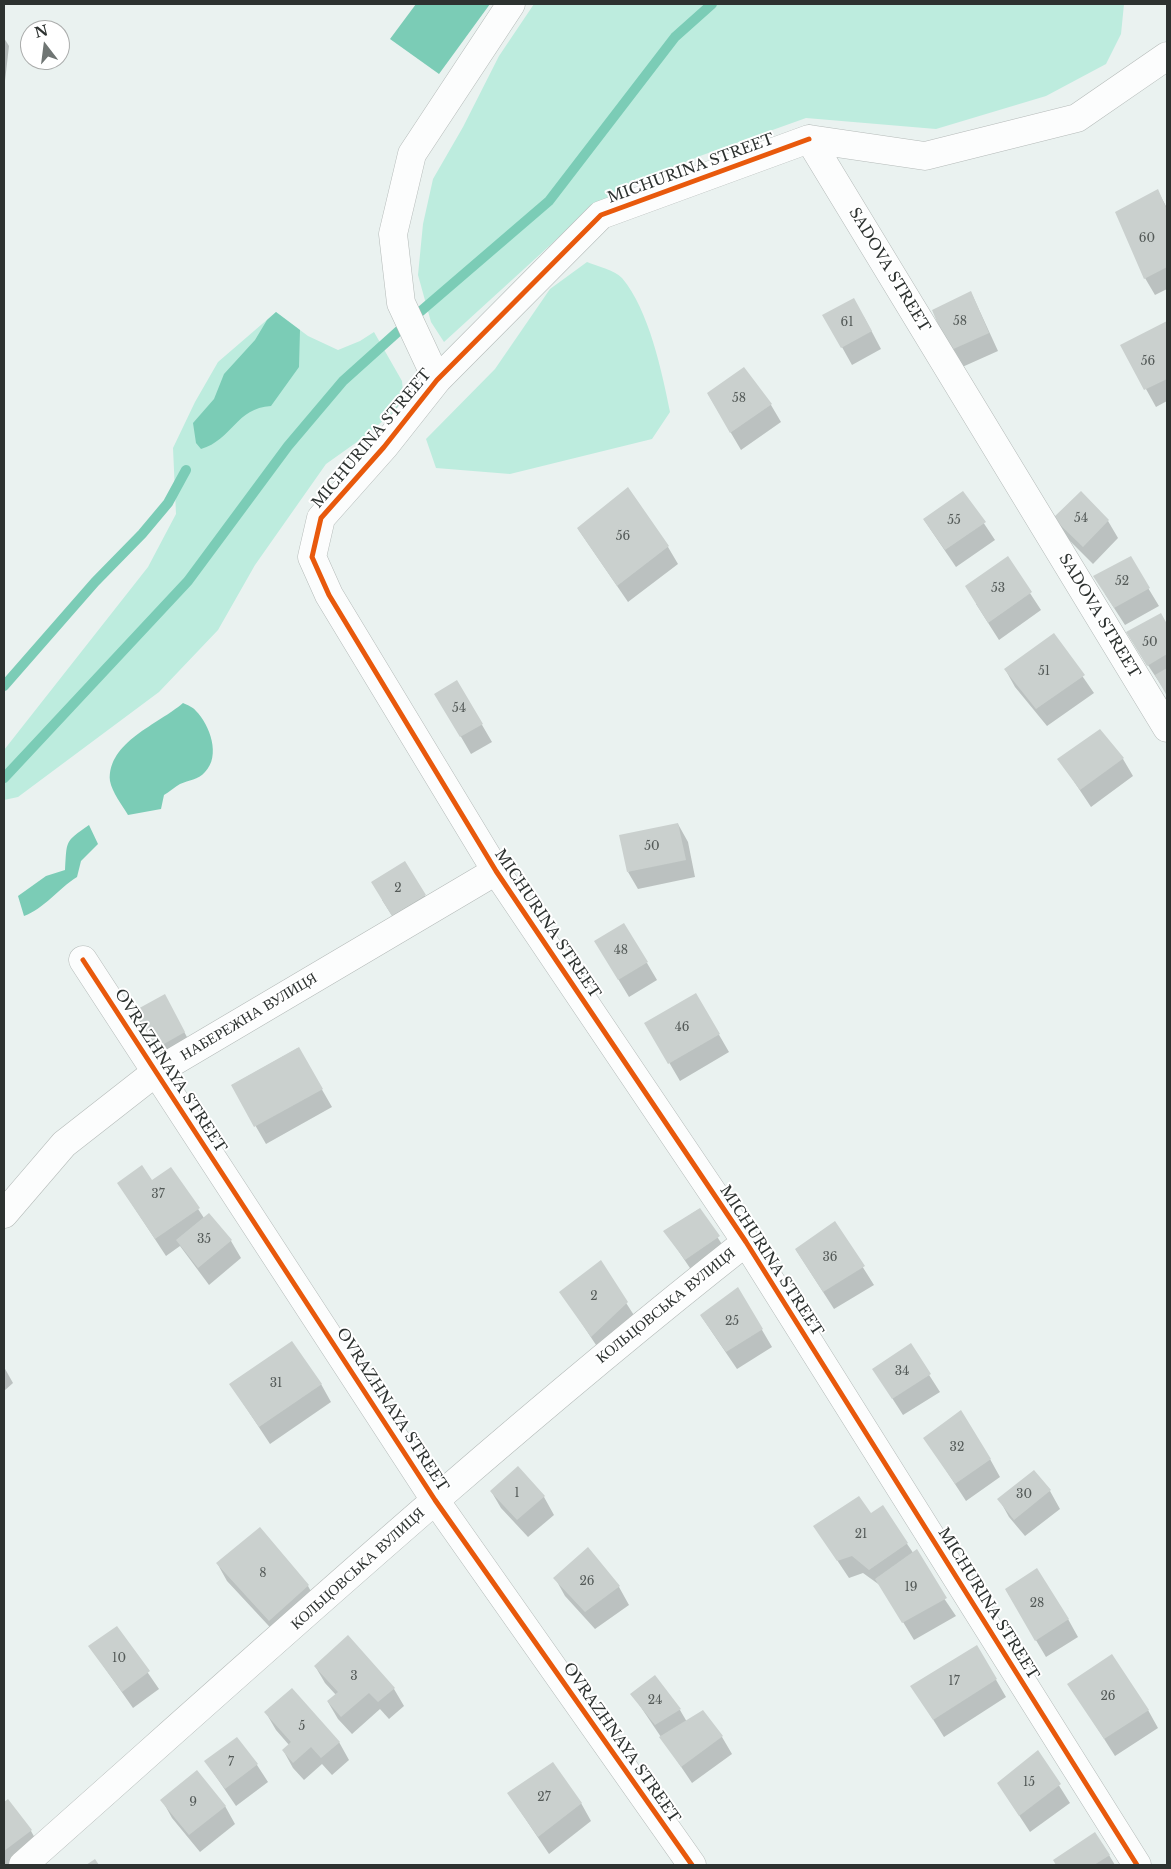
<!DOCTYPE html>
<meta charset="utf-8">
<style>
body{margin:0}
#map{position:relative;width:1171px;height:1869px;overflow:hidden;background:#eaf2f0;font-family:"Libre Baskerville",serif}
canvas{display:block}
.frame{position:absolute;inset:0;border:5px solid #2d3230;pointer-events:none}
.north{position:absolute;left:20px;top:20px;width:50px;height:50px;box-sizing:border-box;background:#fff;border:1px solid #abadac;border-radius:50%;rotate:345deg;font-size:14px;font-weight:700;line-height:20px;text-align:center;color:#2d3230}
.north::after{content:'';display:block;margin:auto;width:18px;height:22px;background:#6f7573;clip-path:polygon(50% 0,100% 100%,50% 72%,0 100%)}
</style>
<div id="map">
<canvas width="1171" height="1869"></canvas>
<div class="frame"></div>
<div class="north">N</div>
</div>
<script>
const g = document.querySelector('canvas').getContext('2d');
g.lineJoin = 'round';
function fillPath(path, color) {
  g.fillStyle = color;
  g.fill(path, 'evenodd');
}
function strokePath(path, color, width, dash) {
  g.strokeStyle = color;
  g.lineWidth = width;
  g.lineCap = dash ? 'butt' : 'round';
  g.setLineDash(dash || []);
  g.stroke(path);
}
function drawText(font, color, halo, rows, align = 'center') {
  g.font = font + ' "Libre Baskerville",serif';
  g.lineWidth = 4;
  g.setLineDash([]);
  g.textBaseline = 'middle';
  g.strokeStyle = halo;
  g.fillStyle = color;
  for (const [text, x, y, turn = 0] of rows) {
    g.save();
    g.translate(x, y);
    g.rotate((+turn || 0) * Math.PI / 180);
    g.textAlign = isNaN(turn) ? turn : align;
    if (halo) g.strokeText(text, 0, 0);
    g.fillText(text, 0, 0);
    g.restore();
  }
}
fillPath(new Path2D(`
 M534 4H1124L1121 34 1106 64 1046 96 936 129 806 118 700 156 644 179 593 206 444 342 431 322 418 275 423 224 433 179 463 127 499 56Z
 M587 262C596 266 615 270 622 278 649 310 662 372 670 412L652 439 510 474 436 468 426 439 495 369 550 289Z
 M276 312 308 336 338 350 360 341 374 332 402 381 404 403 364 437 326 464 255 565 218 630 159 692 18 797 4 800V750L148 567 176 514 173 448 195 402 218 362Z`), '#bdecde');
fillPath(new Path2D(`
 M416 4H490L439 74 390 39Z
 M276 312 300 330 299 367 271 406C236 408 232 440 201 449L196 443 193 423 214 399 224 374 255 340 267 320Z
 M183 703C187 705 193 707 196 711 210 725 221 756 205 772 198 780 189 780 180 784 175 787 169 792 164 795L161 809 128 815C122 805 112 792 110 781 107 742 159 724 183 703Z
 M89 825 98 844 81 861 77 877C58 889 45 908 24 916L18 896 46 876 65 870C67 841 64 842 89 825Z`), '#7bccb6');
fillPath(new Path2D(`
 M4 38 9 46 5 81 4 80Z
 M1158 191 1167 208V289L1155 295 1145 278Z
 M971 292 998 351 960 368 950 350Z
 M824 315 864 317 881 349 852 365Z
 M1167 322V401L1156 407 1122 346Z
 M743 369 771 405 781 422 741 450 708 394Z
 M963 492 995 540 956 567 924 520Z
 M1055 519 1108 521 1118 538 1093 564 1065 536Z
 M578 529 668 547 678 564 628 602Z
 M1007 558 1041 610 999 640 976 604Z
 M1130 558 1159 606 1125 625 1105 594Z
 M1160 615 1167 626V694L1138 650Z
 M1054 635 1094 693 1047 726 1015 687 1005 669Z
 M457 682 492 742 471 754 436 694Z
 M1059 759H1123L1133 776 1091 807Z
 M678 824 688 842 695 877 638 889 628 872Z
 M405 863 435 913 403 933 382 900Z
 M606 959 647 963 657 980 629 997Z
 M696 995 729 1052 680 1081 646 1023Z
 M174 1013 194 1050 166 1066 156 1048Z
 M298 1048 332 1107 266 1144 232 1085Z
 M171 1168 204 1218 231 1241 241 1258 209 1285 180 1246 166 1256 118 1183 152 1182Z
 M699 1209 729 1255 696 1277 665 1231Z
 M835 1223 874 1285 834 1309 796 1250Z
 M600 1262 637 1320 602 1354 561 1292Z
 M738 1289 772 1347 737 1369 701 1316Z
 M910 1345 940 1392 903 1415 874 1370Z
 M4 1367 13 1383 4 1391Z
 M321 1384 331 1402 270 1444 231 1385Z
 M925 1438 990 1459 1000 1477 966 1501Z
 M518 1468 544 1497 554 1515 528 1537 501 1508 491 1491Z
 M1050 1491 1060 1509 1025 1536 1009 1517 999 1499Z
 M882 1507 956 1616 914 1640 881 1586 863 1573 849 1578 815 1527 871 1515Z
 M260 1529 308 1586 318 1604 280 1638 227 1581 217 1563Z
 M588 1549 619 1587 629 1605 595 1629 565 1596 555 1578Z
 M1006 1590 1068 1619 1078 1637 1046 1657Z
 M117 1628 159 1689 133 1708 90 1647Z
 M977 1647 1006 1697 944 1737 912 1686Z
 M315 1666 394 1689 404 1706 389 1719 380 1709 352 1734 338 1719 328 1702 336 1695 325 1683Z
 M1069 1684 1148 1710 1158 1728 1115 1756Z
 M632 1694 680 1710 687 1722 722 1737 732 1754 692 1783Z
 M266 1713 339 1742 349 1760 332 1775 322 1764 304 1780 293 1768 283 1750 289 1745 276 1730Z
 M237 1738 257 1765 268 1782 236 1806 206 1762Z
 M1038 1752 1070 1803 1030 1832 1009 1800Z
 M508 1793 581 1803 591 1821 549 1854Z
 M162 1800 225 1806 235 1824 200 1852 172 1818Z
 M7 1801 31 1831 41 1849 19 1865H4V1804Z
 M1109 1855 1115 1865H1057L1055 1861Z`), '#0003');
strokePath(new Path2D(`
 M414 317 549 201 675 37 712 4
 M4 686 95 582 142 534 168 503 186 470
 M4 778 188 581 288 446 343 381 402 328`), '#7bccb6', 10);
fillPath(new Path2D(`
 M1158 189 1167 210V267L1144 279 1115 212Z
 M971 291 989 333 949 351 932 310Z
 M854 298 872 331 841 348 822 315Z
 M1167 321V379L1144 390 1120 345Z
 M744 367 772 404 730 433 707 393Z
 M628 487 669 546 617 586 577 528Z
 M963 491 986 522 945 550 923 519Z
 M1081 491 1109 520 1083 547 1053 518Z
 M1008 556 1032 592 988 623 965 586Z
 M1131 556 1150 588 1114 608 1093 576Z
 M1161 613 1167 624V654L1147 666 1126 632Z
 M1054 633 1085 675 1036 709 1004 669Z
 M1167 668V696L1155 675Z
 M457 680 483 724 460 737 434 694Z
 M1100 729 1124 758 1080 790 1057 759Z
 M678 823 686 860 627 872 619 835Z
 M405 861 426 895 392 916 371 882Z
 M624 923 648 962 618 980 594 941Z
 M696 993 720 1034 668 1064 644 1023Z
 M165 994 185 1032 155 1049 134 1011Z
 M299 1047 323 1089 254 1127 231 1085Z
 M142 1165 152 1180 171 1167 200 1208 155 1239 117 1183Z
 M700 1208 720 1236 685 1260 663 1231Z
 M209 1213 232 1240 198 1268 176 1240Z
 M835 1221 865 1266 823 1292 795 1249Z
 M601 1260 628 1302 591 1337 559 1292Z
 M738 1287 763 1329 726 1352 700 1315Z
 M292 1341 322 1384 259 1427 229 1384Z
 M911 1343 931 1374 892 1399 872 1369Z
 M961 1410 991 1459 955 1484 923 1438Z
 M518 1466 545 1496 517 1520 490 1491Z
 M1034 1470 1051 1490 1014 1520 997 1499Z
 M859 1496 871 1513 883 1505 908 1543 869 1570 852 1556 837 1561 813 1526Z
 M260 1527 309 1585 269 1621 216 1563Z
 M588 1547 620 1586 585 1612 553 1578Z
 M917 1549 947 1598 902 1623 875 1579Z
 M1037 1568 1069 1619 1035 1641 1005 1589Z
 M117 1626 150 1671 122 1692 88 1646Z
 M348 1635 395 1688 378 1702 369 1693 341 1717 327 1701 338 1692 314 1666Z
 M977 1645 997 1679 933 1720 910 1686Z
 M1112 1654 1149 1710 1104 1739 1067 1684Z
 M655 1675 681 1709 655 1725 630 1694Z
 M292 1688 340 1742 321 1758 311 1747 293 1763 282 1750 291 1742 264 1712Z
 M703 1710 723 1736 681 1767 659 1737Z
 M237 1737 258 1764 225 1789 204 1761Z
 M1038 1750 1061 1784 1019 1816 997 1783Z
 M553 1762 582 1803 538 1837 507 1793Z
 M197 1770 226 1806 189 1835 160 1800Z
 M8 1799 32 1830 4 1851V1802Z
 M1095 1832 1110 1855 1094 1865H1056L1053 1860Z
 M95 1859 99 1865H86Z`), '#cad0ce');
const minor = new Path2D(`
 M1167 56 1077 118 925 156 809 139 1167 728
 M809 139 601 215 437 380 384 447 321 518 312 557 329 595 496 871 746 1242 1137 1865
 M437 380 401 303 393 234 412 154 511 4
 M83 960 435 1500 692 1865
 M4 1214 64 1144 156 1072 496 871
 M23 1865C261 1654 496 1439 746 1242`);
strokePath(minor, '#b4bab8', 29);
strokePath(minor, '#fcfdfd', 28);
strokePath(new Path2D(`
 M809 139 601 215 437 380 384 447 321 518 312 557 329 595 496 871 746 1242 1137 1865
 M83 960 435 1500 692 1865`), '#e8590c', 5);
drawText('12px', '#545a58', null, [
 ["60",1147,239],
 ["58",960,322],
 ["61",847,323],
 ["56",1148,362],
 ["58",739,399],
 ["54",1081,519],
 ["55",954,521],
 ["56",623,537],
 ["52",1122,582],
 ["53",998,589],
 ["50",1150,643],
 ["51",1044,672],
 ["54",459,709],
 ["50",652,847],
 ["2",398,889],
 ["48",621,951],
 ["46",682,1028],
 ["37",158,1195],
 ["35",204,1240],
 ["36",830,1258],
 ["2",594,1297],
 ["25",732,1322],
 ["34",902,1372],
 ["31",276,1384],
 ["32",957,1448],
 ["1",517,1494],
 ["30",1024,1495],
 ["21",861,1535],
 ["8",263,1574],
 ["26",587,1582],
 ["19",911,1588],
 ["28",1037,1604],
 ["10",119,1659],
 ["3",354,1677],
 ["17",954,1682],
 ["26",1108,1697],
 ["24",655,1701],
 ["5",302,1727],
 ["7",231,1763],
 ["15",1029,1783],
 ["27",544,1798],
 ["9",193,1803]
]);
drawText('15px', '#2d3230', '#fff', [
 ["MICHURINA STREET",691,169,-20],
 ["SADOVA STREET",889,270,59],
 ["MICHURINA STREET",372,439,-50],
 ["SADOVA STREET",1099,616,59],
 ["MICHURINA STREET",547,924,56],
 ["НАБЕРЕЖНА ВУЛИЦЯ",249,1017,-31],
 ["OVRAZHNAYA STREET",170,1071,57],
 ["MICHURINA STREET",771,1261,57],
 ["КОЛЬЦОВСЬКА ВУЛИЦЯ",666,1306,-39],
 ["OVRAZHNAYA STREET",392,1410,57],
 ["КОЛЬЦОВСЬКА ВУЛИЦЯ",358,1569,-42],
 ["MICHURINA STREET",988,1604,58],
 ["OVRAZHNAYA STREET",621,1743,55]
]);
</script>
